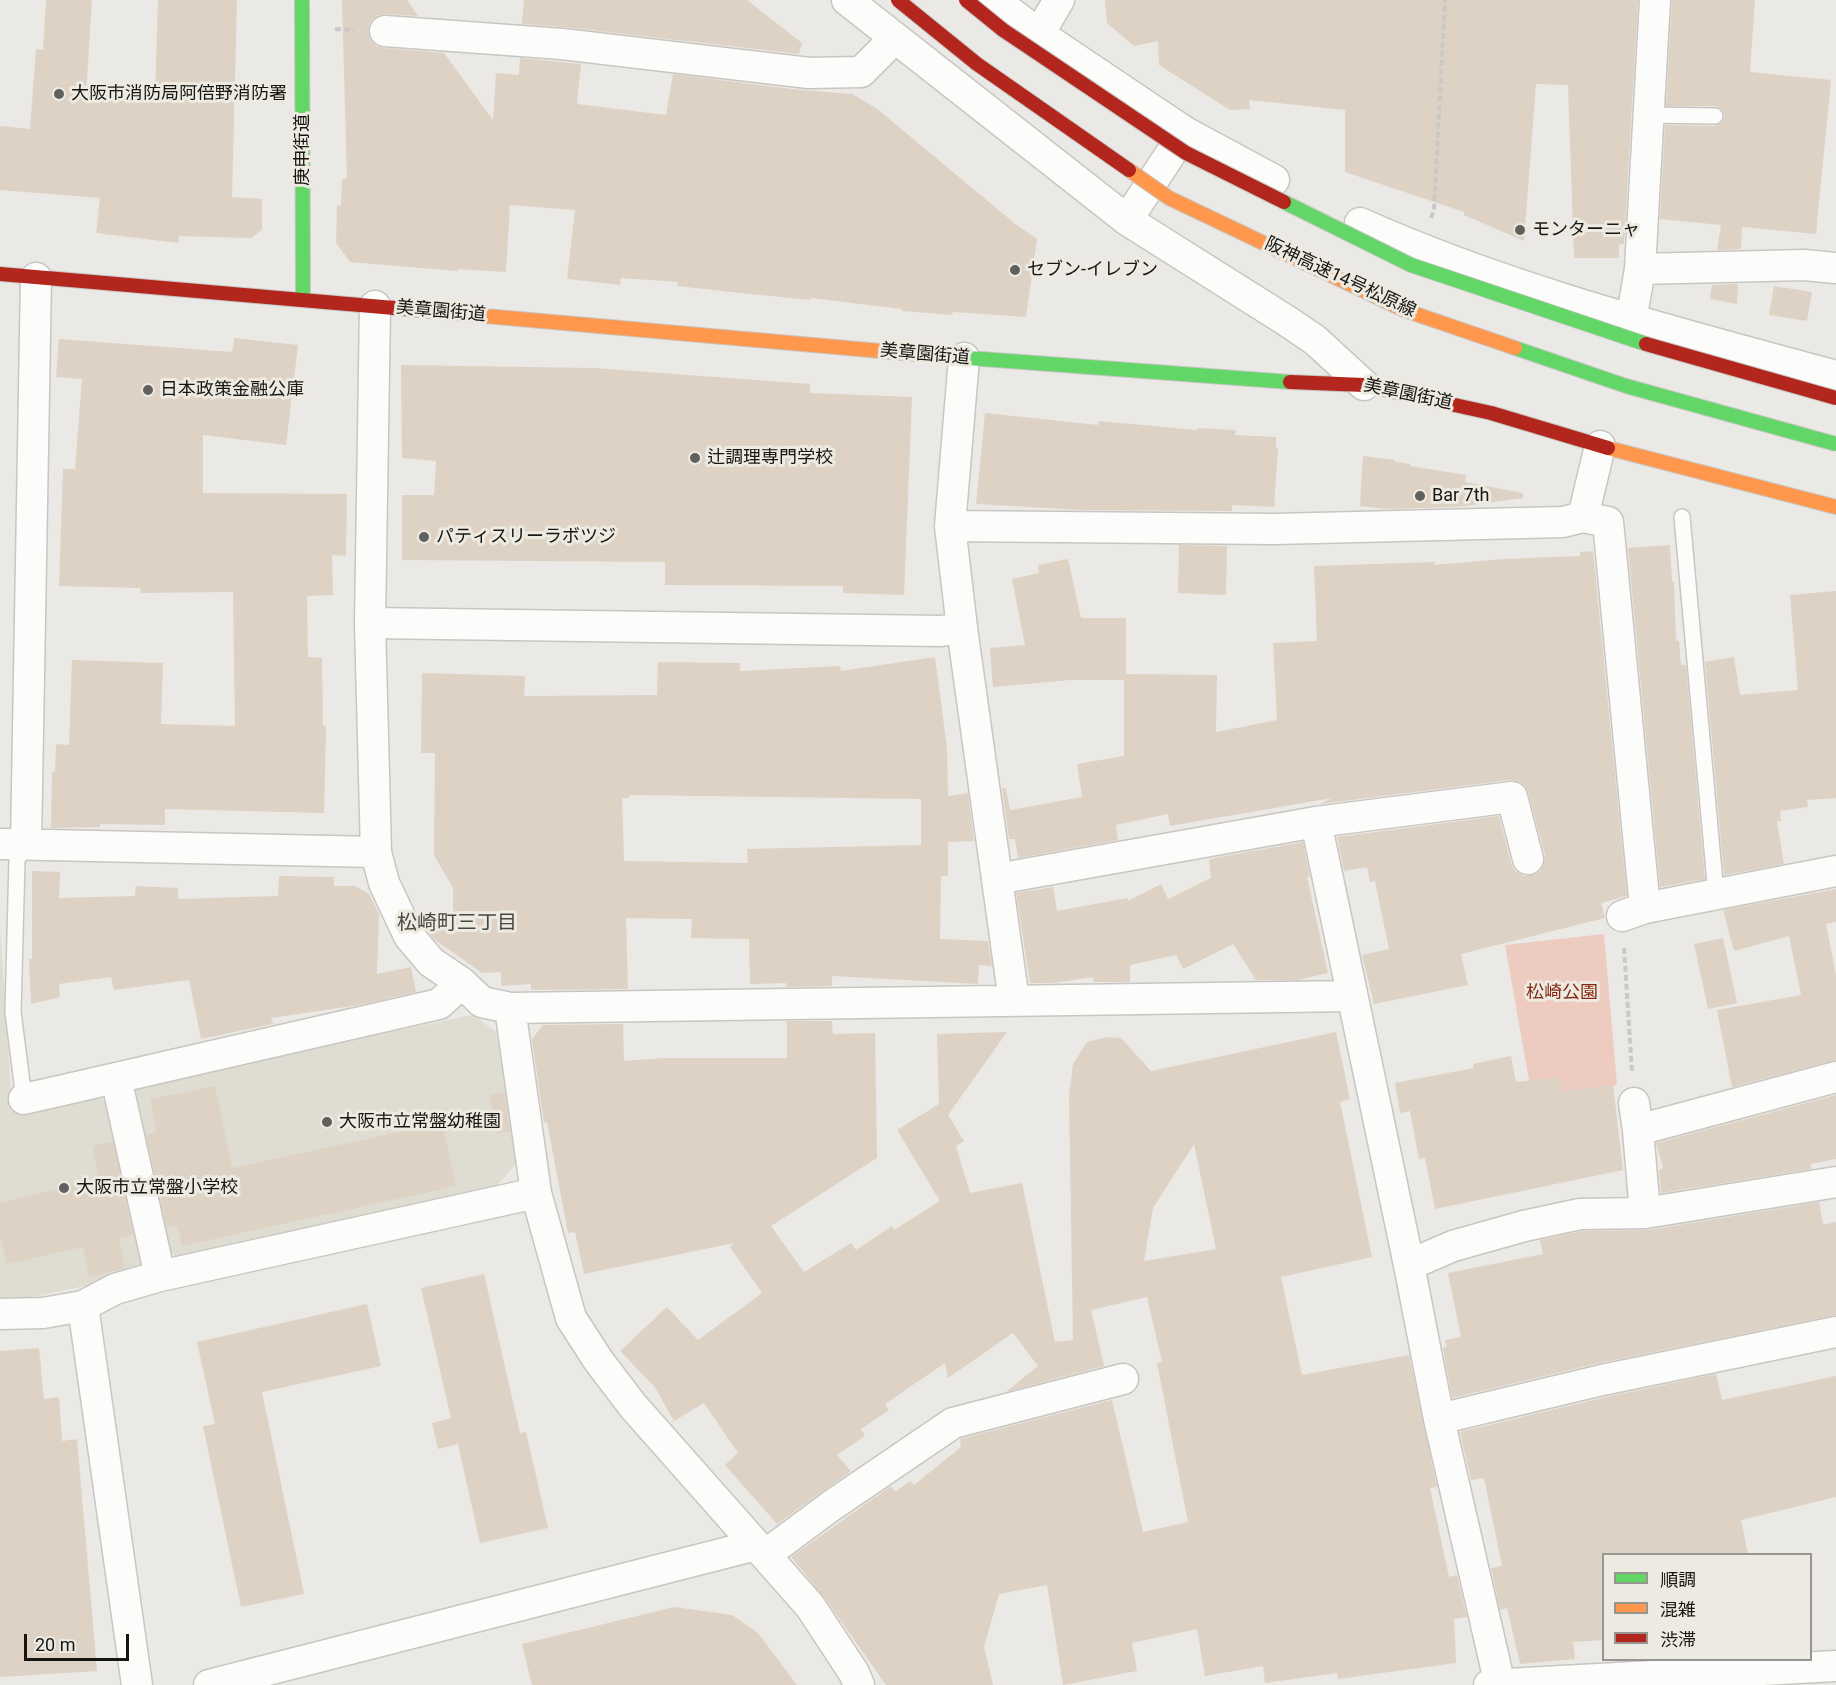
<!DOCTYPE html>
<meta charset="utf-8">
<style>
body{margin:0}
#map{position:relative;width:1836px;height:1685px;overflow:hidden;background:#eae9e5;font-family:Roboto,"Noto Sans JP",sans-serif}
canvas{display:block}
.legend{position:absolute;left:1602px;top:1553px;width:210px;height:108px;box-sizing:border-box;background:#edeae2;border:2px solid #97958f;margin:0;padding:8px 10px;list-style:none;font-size:18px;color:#171613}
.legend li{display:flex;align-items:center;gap:12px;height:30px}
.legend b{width:30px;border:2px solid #97958f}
.scale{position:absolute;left:24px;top:1634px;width:105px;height:27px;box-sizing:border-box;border:3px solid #171613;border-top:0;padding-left:8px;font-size:18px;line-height:21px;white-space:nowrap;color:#171613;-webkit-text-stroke:4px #edeae2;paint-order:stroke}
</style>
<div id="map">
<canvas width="1836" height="1685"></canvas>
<ul class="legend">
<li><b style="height:8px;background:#63d668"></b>順調</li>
<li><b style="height:8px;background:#ff974d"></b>混雑</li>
<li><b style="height:8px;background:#b3261e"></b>渋滞</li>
</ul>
<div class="scale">20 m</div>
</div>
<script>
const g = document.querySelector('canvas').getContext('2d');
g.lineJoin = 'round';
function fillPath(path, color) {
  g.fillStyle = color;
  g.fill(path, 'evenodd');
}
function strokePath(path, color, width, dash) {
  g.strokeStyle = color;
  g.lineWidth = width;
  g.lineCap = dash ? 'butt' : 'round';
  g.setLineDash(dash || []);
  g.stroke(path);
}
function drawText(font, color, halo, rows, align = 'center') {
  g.font = font + ' Roboto,"Noto Sans JP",sans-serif';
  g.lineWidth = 6;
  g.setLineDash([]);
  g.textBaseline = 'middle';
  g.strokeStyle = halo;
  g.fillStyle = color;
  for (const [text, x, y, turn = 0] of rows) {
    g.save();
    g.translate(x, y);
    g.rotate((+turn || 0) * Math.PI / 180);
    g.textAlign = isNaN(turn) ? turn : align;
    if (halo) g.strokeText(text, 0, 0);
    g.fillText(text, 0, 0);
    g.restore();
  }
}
fillPath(new Path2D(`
 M0 927 12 1107 97 1091 111 1111 147 1264 137 1275 32 1297 0 1298Z
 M473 1015 496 1032 521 1158 493 1190 176 1257 166 1246 132 1086Z`), '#dfdcd1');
fillPath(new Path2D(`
 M1604 934 1617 1085 1532 1097 1505 945Z`), '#eecbc0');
fillPath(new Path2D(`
 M46 0H92L86 95 155 97 158 0H237L232 197 262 199V230L251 238 179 236 178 243 96 233 100 198 0 190V126L30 129 36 49 43 50Z
 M342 0H407L418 16 386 14 378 15 370 22 368 30 370 39 376 46 384 48 444 53 493 120 496 73 519 75 520 58 581 64 577 104 666 115 673 74 791 89 852 94 876 108 1018 226 1037 239 1026 317 953 312 952 315 902 311V309L811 298V300L731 292 677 286 678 282 621 278 620 285 567 279 575 210 510 205 506 272 458 269V271L350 262 336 243 337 205 341 206 342 179H347Z
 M524 0H747L802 43 799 54 564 27 522 24Z
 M1105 0H1638L1624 244H1619V258H1574L1568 85 1536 84 1524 241 1464 215V212L1345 172V110L1249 100 1250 109 1230 110 1159 65 1158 41 1134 46 1107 23Z
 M1672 0H1755L1750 72 1831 80 1816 234 1742 227 1741 249 1717 250 1721 225 1660 219 1665 125 1715 126 1723 121 1725 117 1723 111 1716 106H1666Z
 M1738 284 1737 304 1710 299 1712 285Z
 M1774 286 1812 292 1807 321 1769 315Z
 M234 338 298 345 286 445 203 435V493L347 494 346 556 332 555 333 595 307 596 308 657 322 658 323 726H326L324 813 165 809V825L100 824V827L51 828 52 772H55L56 744 69 745 72 660 163 663 161 724 235 726 233 592 141 593 140 588 59 586 63 469H75L82 379 56 377 59 339 232 352Z
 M401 365 594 368 810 384V393L912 397 904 595 843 593V586L665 585V562L402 560V495H434L436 461 402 458Z
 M985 413 1098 425 1099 421 1197 430V428L1236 430 1235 435 1276 437V448H1278L1274 507 1232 505V511L1081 510 976 504Z
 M1363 456 1395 460V462L1410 464V466L1466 475 1465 482 1523 493V498L1458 507 1386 509 1360 506Z
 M1179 545 1227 546 1226 595 1178 593Z
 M1670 545 1672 582H1674L1676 641H1679L1681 665H1686L1705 879 1660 887 1628 548Z
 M1593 551 1627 896 1601 903 1605 918 1461 954 1468 985 1374 1004 1362 955 1389 949 1375 881 1370 882 1367 867 1344 871 1337 837 1499 816 1511 863 1515 871 1524 876 1533 875 1540 872 1544 864 1545 855 1528 792 1525 786 1518 781 1510 780 1320 804 1332 798 1170 826 1168 814 1116 825 1118 840 1018 858 1015 839H1009L1002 788H1006L1010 810 1082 797 1077 764 1124 756V680H1070L993 687 990 648 1025 645 1012 579 1039 573 1038 565 1068 559 1081 618H1126V674L1217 675 1216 732 1277 720 1273 643 1317 641 1314 566 1434 562V565L1504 559 1580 556V552Z
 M1836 591V798L1807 800 1808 807 1780 811 1781 821H1777L1784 864 1724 875 1705 662 1734 657 1740 695 1798 690 1790 595Z
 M935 657 947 748 948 796 968 793 974 841 948 842V876H941L940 939 988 941 992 966 979 965 978 984 832 976V986L786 987V983L750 984 749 939 691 938 692 919 626 918 628 989 531 990V984L501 986V972L482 973 435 940 427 931 453 928V888L434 855 435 753H421L422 673 525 676 524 696 657 695 658 662 740 663V671L840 666 841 671ZM629 795 921 799V845L747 849 748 863 624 861 622 798H629Z
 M1303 842 1310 877H1307L1328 973 1298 980H1256L1233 944 1183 969 1176 955 1130 965V982H1094L1093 977 1054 983H1030L1016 893 1053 887 1057 911 1128 898V901L1161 884 1168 899 1211 878 1209 860 1214 858Z
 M32 871 60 872 59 898 135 896 136 886 178 888V899L278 896 279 876 334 877V886H355L369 894 379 914 377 974 411 967 416 992 359 1005 271 1018 273 1024 201 1039 189 980 114 990 111 977 59 984 60 997 31 1004 29 959H32Z
 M1836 889V922L1826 924 1836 975V1060L1732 1087 1717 1010 1801 995 1789 936 1734 951 1723 910Z
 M1723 938 1737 1003 1708 1009 1694 944Z
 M787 1021H832L833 1034 875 1033 877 1158 771 1226 804 1272 851 1243 856 1250 892 1226 894 1230 940 1201 897 1130 939 1104 937 1034 1007 1032 948 1115 964 1141 956 1146 970 1193 1022 1183 1055 1342 1073 1340 1069 1096 1073 1064 1087 1042 1108 1037 1121 1038 1151 1071 1336 1032 1350 1099 1340 1102 1372 1257 1281 1277 1302 1375 1409 1355 1437 1487 1430 1488 1449 1577 1457 1575 1467 1617 1454 1619 1456 1663 1338 1679 1337 1673 1265 1683 1263 1666 1205 1676 1197 1629 1132 1643 1137 1671 1063 1685 1047 1585 999 1594 984 1647 993 1685H886L824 1597 791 1557 891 1486 895 1492 910 1481 914 1485 961 1447 960 1439 1112 1400 1143 1532 1188 1522 1157 1363 1162 1362 1147 1297 1091 1310 1104 1366 1006 1392 1038 1366 1013 1333 948 1378 945 1363 885 1404 889 1410 861 1429 865 1436 837 1455 851 1471 777 1524 725 1465 738 1453 704 1403 674 1421 654 1386 620 1351 667 1307 698 1340 762 1293 730 1247 734 1243 584 1274 575 1232 568 1233 547 1122 544 1123 532 1039 543 1025 623 1024 624 1061 665 1058H787ZM1194 1144 1216 1249 1144 1261 1153 1208Z
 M1511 1056 1516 1082 1561 1077 1562 1091 1613 1085 1623 1170 1435 1209 1425 1158 1419 1159 1410 1111 1400 1113 1395 1083 1474 1068 1473 1064Z
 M215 1086 232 1168 442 1123 456 1186 182 1246 177 1225 167 1227 146 1135 157 1132 150 1099Z
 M504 1092 510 1131 497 1134 489 1095Z
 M1836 1095V1159L1811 1164V1169L1661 1193 1659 1170 1663 1168 1656 1143Z
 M113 1142 133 1235 119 1238 125 1268 89 1277 83 1247 7 1264 0 1235V1203L99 1179 92 1146Z
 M1819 1202 1823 1225 1836 1222V1315L1599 1363 1452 1398 1443 1348 1447 1347 1445 1340 1461 1337 1448 1273 1543 1254 1540 1240 1582 1231 1648 1230Z
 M484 1274 520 1433 526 1432 548 1528 480 1543 458 1444 438 1449 432 1423 451 1418 421 1288Z
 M367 1304 381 1366 262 1392 304 1594 241 1607 203 1426 215 1424 197 1342Z
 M39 1348 44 1399 59 1397 62 1441 77 1439 97 1671 0 1677V1351Z
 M1716 1374 1722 1400 1836 1376V1497L1741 1520 1748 1554H1604V1640L1573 1642 1575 1659 1520 1664 1507 1608 1500 1610 1491 1568 1502 1566 1484 1478 1471 1480 1460 1432 1606 1397Z
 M674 1607 732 1615 758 1633 797 1685H532L522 1644Z`), '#ded2c5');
const lane = new Path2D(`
 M1649 115 1715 116
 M1682 517 1716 894
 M24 1099 13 1012 17 860 26 844`);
const street = new Path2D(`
 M847 0 1127 220 1287 321 1315 340 1364 385
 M994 0 1039 34 1185 132 1274 180
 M385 31 562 44 809 73 861 72 894 39
 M1039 34 1059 0
 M1127 220 1185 132
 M1360 223C1512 291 1675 332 1836 376
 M1640 269 1804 265 1836 268
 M375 306 370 623 376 852 384 883 409 936 431 962 462 983 482 1002 510 1008 1352 996
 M1631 321 1640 269 1655 0
 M964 358 950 526 962 628 1014 1001
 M1583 517 1600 446
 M950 526 1274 529 1563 522 1583 517 1608 522 1645 908
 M370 623 941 631 962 628
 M1316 822 1409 1265 1439 1419 1500 1685
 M0 844 376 852
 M26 844 36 278
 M997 879 1316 822 1512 797 1528 859
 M1622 916 1645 908 1836 871
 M510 1008 536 1193 571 1318 598 1360 633 1406 810 1606 854 1673 859 1685
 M116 1078 160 1276
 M24 1099 439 1004 462 983
 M1634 1103 1638 1130 1645 1213
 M1638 1130 1836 1077
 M1409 1265 1453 1246 1524 1226 1580 1214 1645 1213 1836 1182
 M83 1306 137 1685
 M0 1314 43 1313 83 1306 115 1289 160 1276 536 1193
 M1439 1419 1602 1380 1836 1332
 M765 1555 831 1506 953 1423 1123 1379
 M209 1685 756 1545
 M1489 1685 1836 1666`);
const fast = new Path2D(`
 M302 0 303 299
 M915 354 1290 382`);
const slow = new Path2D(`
 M406 309 915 354
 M1608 448 1836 507`);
const jam = new Path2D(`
 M0 274 406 309
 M1290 382 1364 385 1491 413 1608 448`);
strokePath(lane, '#c7c6c3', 18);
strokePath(street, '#c7c6c3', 33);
strokePath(fast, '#c7c6c3', 16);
strokePath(slow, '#c7c6c3', 16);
strokePath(jam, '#c7c6c3', 16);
strokePath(new Path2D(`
 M335 29 354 30
 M1431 218 1434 210 1445 0
 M1624 948 1632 1072`), '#cac9c7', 4, [6, 3]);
strokePath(lane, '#fcfcfb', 15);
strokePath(street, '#fcfcfb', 30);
strokePath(fast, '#63d668', 14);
strokePath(slow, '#ff974d', 14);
strokePath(jam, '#b3261e', 14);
const fastBridge = new Path2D(`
 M1284 202 1411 265 1646 344
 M1515 348 1626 386 1836 444`);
const slowBridge = new Path2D(`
 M1129 170 1169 198 1404 310 1515 348`);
const jamBridge = new Path2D(`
 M898 0 977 64 1129 170
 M966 0 1003 30 1186 153 1284 202
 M1646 344 1836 398`);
strokePath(fastBridge, '#c7c6c3', 16, []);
strokePath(slowBridge, '#c7c6c3', 16, []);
strokePath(jamBridge, '#c7c6c3', 16, []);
strokePath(fastBridge, '#63d668', 14);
strokePath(slowBridge, '#ff974d', 14);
strokePath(jamBridge, '#b3261e', 14);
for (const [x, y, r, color] of [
 [59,94,6,"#61605c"],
 [1520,230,6,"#61605c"],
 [1015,270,6,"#61605c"],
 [148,390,6,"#61605c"],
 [695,458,6,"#61605c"],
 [1420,496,6,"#61605c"],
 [424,537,6,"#61605c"],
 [327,1122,6,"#61605c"],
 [64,1188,6,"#61605c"]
]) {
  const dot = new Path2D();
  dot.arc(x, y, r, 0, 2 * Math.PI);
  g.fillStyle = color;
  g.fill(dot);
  strokePath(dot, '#edeae2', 2);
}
drawText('18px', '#171613', '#edeae2', [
 ["大阪市消防局阿倍野消防署",71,94],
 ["モンターニャ",1532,230],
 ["セブン-イレブン",1027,270],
 ["日本政策金融公庫",160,390],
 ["辻調理専門学校",707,458],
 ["Bar 7th",1432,496],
 ["パティスリーラボツジ",436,537],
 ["大阪市立常盤幼稚園",339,1122],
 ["大阪市立常盤小学校",76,1188]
], 'left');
drawText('18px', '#171613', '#edeae2', [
 ["庚申街道",303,150,-90],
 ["阪神高速14号松原線",1340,278,25],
 ["美章園街道",441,312,5],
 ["美章園街道",925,355,5],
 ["美章園街道",1408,395,12]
]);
drawText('18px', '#862911', '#edeae2', [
 ["松崎公園",1562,993]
]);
drawText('20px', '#494640', '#edeae2', [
 ["松崎町三丁目",457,924]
]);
</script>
